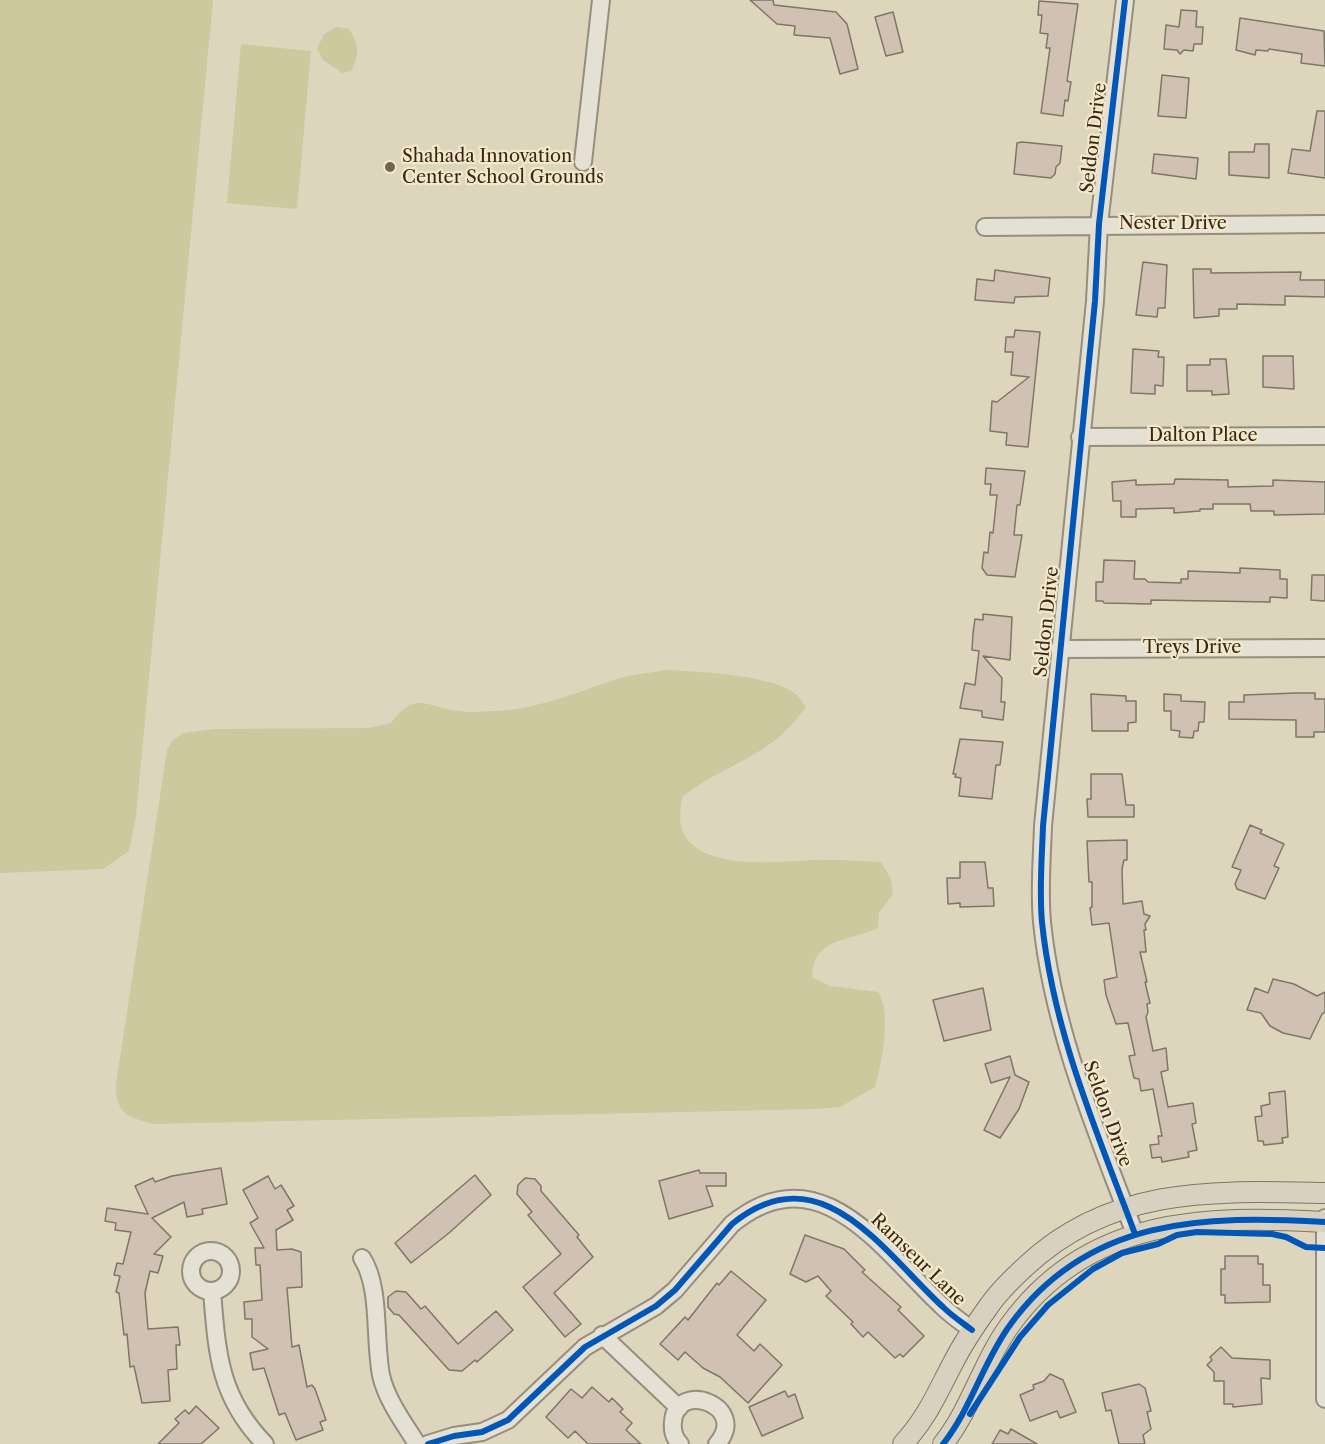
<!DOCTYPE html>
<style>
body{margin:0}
canvas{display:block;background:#ddd5bc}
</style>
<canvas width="1325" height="1444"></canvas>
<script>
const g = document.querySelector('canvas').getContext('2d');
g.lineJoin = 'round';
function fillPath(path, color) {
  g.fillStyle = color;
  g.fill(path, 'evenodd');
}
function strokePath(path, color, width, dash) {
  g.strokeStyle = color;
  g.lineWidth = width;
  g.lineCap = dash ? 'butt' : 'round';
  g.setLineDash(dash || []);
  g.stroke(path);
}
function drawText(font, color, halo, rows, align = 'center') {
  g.font = font + ' "Libre Caslon Text",serif';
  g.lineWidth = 4.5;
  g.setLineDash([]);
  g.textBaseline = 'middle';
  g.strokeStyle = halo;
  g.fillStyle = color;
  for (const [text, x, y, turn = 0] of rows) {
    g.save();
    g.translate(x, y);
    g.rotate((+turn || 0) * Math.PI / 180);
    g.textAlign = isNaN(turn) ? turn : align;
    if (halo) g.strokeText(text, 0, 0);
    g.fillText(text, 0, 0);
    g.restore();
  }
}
fillPath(new Path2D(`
 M0 0H213L136 816 129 851 103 869 0 873Z
 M337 27 349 29C359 45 360 53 351 71L342 73 323 60 317 49 324 34Z
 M241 44 311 51 297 209 227 203Z
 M665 670C693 671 772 675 794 693 799 696 802 702 806 707 795 721 785 734 770 744 742 764 709 775 682 797 681 804 680 813 680 820 685 873 776 862 812 860 835 859 858 861 881 862L891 879 893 894 879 913 878 928C849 941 813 938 812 977L830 986 878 992C892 1013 882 1063 875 1087L840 1107 813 1109 155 1124C129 1118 115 1114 116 1084L167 750 173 740 183 733 215 729 369 728 391 723C416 689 427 708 459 711 471 713 484 711 496 711 541 709 581 690 624 677 637 674 651 673 665 670Z`), '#ccc99e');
const building = new Path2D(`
 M750 0H773L774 5 836 12 847 24 858 69 840 74 830 38 794 35 795 26 777 24Z
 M1039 1 1078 4 1067 81 1071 82 1068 101 1065 100 1063 116 1041 113 1050 48H1046L1048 34 1040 33 1042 15H1038Z
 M1181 10 1197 11 1196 27H1203L1202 44H1194L1193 51 1184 50 1180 54 1177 50 1164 49 1166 25 1179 27Z
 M893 12 903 52 886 56 875 17Z
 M1240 18 1324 31 1325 66 1301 63 1302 54 1269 49 1268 51 1256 50 1255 55 1236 50Z
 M1162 75 1189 78 1186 118 1158 116Z
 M1317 111H1325V178L1288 173 1292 149 1310 151Z
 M1022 142 1062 146 1060 163 1056 167 1055 174 1051 178 1014 174 1017 143Z
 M1255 144H1269V178L1229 175V152H1254Z
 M1154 154 1198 158 1196 179 1152 173Z
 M1143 262 1167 265 1165 308H1158L1157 317 1136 315Z
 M1193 269H1211V273L1301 272 1300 280H1325V297L1285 296V305L1237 304V309H1219V316L1194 318Z
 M995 270 1050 278 1048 296 1015 297 1014 303 975 300 977 279 994 281Z
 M1015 330 1040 332 1028 447 1006 445 1007 433 990 431 992 401 997 402 1029 377 1011 375 1013 352H1005L1006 337H1014Z
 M1133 349 1159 351 1158 357H1164L1163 386 1155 385V394L1131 393Z
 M1263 356H1293L1294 389 1263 387Z
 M1210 359H1226L1229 394 1212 395V391H1187V365H1210Z
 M986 468 1025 471 1020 505H1017L1014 535H1022L1015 577 987 575 982 568 984 552 988 553 990 532 993 533 997 495H990L991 484H985Z
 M1175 479 1228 480V487L1273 486V480L1325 482V514L1274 515V511H1251L1250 504H1213V509H1200V511L1174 513V508L1136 509V517H1121V501H1113L1112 482 1136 480V485L1174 484Z
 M1104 560 1135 561 1134 579H1145L1148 582 1181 583V579H1188V571L1240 573V568L1280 570V579H1287V598L1270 597V602L1151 600V604L1104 603 1103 601H1096V582H1103Z
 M1312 575H1325V601L1311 600Z
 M983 614 1012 617 1010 660 983 656 1002 678 1001 702H1005L1003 720 982 717V711L960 708 965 683 975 685 979 651 972 650 973 633 975 619 983 620Z
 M1296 693H1315V699H1325V732H1314V737H1296V720L1229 719V702H1244V695Z
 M1091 694 1126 696V701H1136V722L1128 723V731H1092Z
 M1164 694 1181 695V701L1205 702 1204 722H1199L1198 731H1194L1193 738 1179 737 1180 731 1171 730V711H1164Z
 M960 739 1003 742 1000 765H996L992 799 959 796 961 778 955 777 956 774H953Z
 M1091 774H1122L1126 805H1134V817H1088L1087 799H1091Z
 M1250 825 1262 830 1260 833 1284 844 1274 866 1279 868 1265 899 1237 889 1235 884 1241 870 1232 867Z
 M1127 840V860H1124L1122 869 1123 904 1142 901 1144 914 1150 916 1145 924 1146 930H1144L1146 952H1140L1147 982H1145L1150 1003 1147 1004 1148 1012 1146 1017 1153 1051 1166 1048 1168 1070 1161 1072 1168 1107 1193 1103 1196 1123 1192 1124 1197 1150 1188 1152 1189 1157 1162 1162 1161 1157 1152 1158 1150 1145 1159 1144 1158 1136H1162L1153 1089 1141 1091 1139 1079 1134 1078 1129 1056 1135 1055 1128 1023 1116 1024 1106 995 1104 980 1117 977 1109 923 1092 925 1090 908 1092 907V882H1089L1087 841Z
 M960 862H985L988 888H993L994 906 960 907V903L948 904 947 878H960Z
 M1273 979 1294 984 1317 996 1325 992V1012L1322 1014 1310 1039 1283 1033 1270 1026 1261 1013 1247 1010 1255 988 1268 993Z
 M983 988 991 1030 944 1041 933 1000Z
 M1010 1056 1015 1075 1029 1082 1019 1109 1000 1138 984 1130 1010 1077 991 1083 985 1064Z
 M1285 1091 1288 1137 1282 1138 1283 1143 1264 1145 1263 1141H1258L1255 1117 1262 1116 1261 1106 1270 1104 1269 1093Z
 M221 1168 227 1204 202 1209 203 1214 187 1217 184 1202 152 1218 171 1237 154 1254 163 1256 158 1273 150 1271 145 1293 148 1329 178 1327 180 1345H176L177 1369 168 1370 170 1401 142 1403 134 1366 130 1367 127 1334 124 1335 119 1293 116 1292 120 1276 114 1275 117 1263 123 1264 131 1232 115 1230 116 1223 105 1221 107 1208 148 1214 135 1186 153 1178 155 1182 172 1176Z
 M699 1170 700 1173H726V1186H706L713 1206 669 1219 659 1181Z
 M475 1175 491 1195 449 1233 411 1263 395 1243Z
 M268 1176 275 1189 281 1185 294 1206 287 1210 293 1220 276 1230 277 1250 292 1249 301 1252 302 1287 287 1288 292 1347 299 1345 307 1387 312 1385 315 1389 326 1420 320 1422 323 1430 296 1440 285 1413 279 1415 264 1368 253 1370 250 1353 268 1349 252 1337V1319H245L244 1302 262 1300 260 1265H256L255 1248H264L250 1223 258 1218 243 1190Z
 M525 1178 535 1179 541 1186V1191L579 1235 577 1237 593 1257 554 1293 581 1324 565 1337 523 1287 561 1254 528 1215 532 1212 517 1194 518 1185Z
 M805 1235 844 1249 865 1270 862 1272 901 1307 898 1310 924 1336 903 1357 900 1354 895 1358 868 1332 863 1337 851 1324 853 1322 826 1296 831 1291 818 1276 806 1282 790 1274Z
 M1225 1256H1258V1264H1263V1285H1270V1302L1225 1303V1295H1221V1269H1225Z
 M731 1271 766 1300 737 1335 754 1351 760 1344 782 1365 748 1403 720 1377 703 1368 685 1352 678 1360 660 1344 685 1317 688 1320 717 1283 719 1285Z
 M396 1291 406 1292 421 1309 425 1306 458 1344 496 1311 513 1330 477 1362 475 1360 462 1371 449 1370 399 1315 394 1314 388 1307V1297Z
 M1221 1347 1232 1358 1270 1360V1379L1261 1378 1262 1404 1233 1407V1404H1224V1381H1214V1372L1207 1365 1212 1360 1210 1357Z
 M1050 1374 1063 1380 1076 1412 1060 1418 1057 1411 1030 1421 1020 1395 1034 1389 1033 1385 1044 1381Z
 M1139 1384 1145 1388 1151 1411 1147 1412 1151 1429 1143 1435 1145 1444H1119L1111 1410 1106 1411 1102 1393Z
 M592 1387 609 1402 612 1398 623 1409 620 1412 632 1423 626 1430 641 1444H588L575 1431 568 1438 546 1417 571 1389 582 1398Z
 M785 1391 788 1397 795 1394 803 1418 762 1436 749 1407Z
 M196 1406 219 1428 209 1437 201 1444H158L179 1423 175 1419 185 1410 189 1414Z
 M1011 1429 1037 1444H992L1000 1430 1008 1434Z`);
fillPath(building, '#d1c1b2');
strokePath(building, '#7e7668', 1.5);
const minor = new Path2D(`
 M1125 0 1099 224 1095 301 1043 826C1042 858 1039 890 1042 922 1053 1031 1097 1132 1135 1234
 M583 162 601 0
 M985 227 1325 224
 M1080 437 1325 436
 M1059 649 1325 648
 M1325 1218V1399
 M191 1271a20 20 0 1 1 40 0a20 20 0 1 1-40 0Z
 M362 1258C381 1287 374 1339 381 1375 386 1399 404 1423 417 1444
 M212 1291C217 1353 219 1397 265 1444
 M602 1335 679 1408
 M428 1444 454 1436 482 1432 508 1420 585 1347 656 1306 675 1290 732 1224C821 1151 884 1253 943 1307 952 1316 963 1323 972 1330
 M680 1444C674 1438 672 1431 673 1422 676 1379 750 1406 717 1444`);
const major = new Path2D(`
 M903 1444C928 1416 936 1395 953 1363 963 1343 976 1324 989 1306 999 1291 1013 1278 1026 1266 1112 1185 1216 1191 1325 1193
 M943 1444C971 1409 983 1362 1010 1325 1088 1217 1205 1215 1325 1222`);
strokePath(minor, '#958e7e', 20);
strokePath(major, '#7e7668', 22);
strokePath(minor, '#e4e0d3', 16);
strokePath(major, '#d8d1bf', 20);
strokePath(new Path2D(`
 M1125 0 1099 224 1095 301 1043 826C1042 858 1039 890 1042 922 1053 1031 1097 1132 1135 1234
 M970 1414 1020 1337 1048 1305 1093 1269 1122 1253 1158 1244 1177 1235 1197 1232 1272 1234 1286 1237 1306 1247 1325 1248
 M428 1444 454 1436 482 1432 508 1420 585 1347 656 1306 675 1290 732 1224C821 1151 884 1253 943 1307 952 1316 963 1323 972 1330
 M943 1444C971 1409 983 1362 1010 1325 1088 1217 1205 1215 1325 1222`), '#0057b8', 6);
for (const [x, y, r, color] of [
 [390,167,6,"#746351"]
]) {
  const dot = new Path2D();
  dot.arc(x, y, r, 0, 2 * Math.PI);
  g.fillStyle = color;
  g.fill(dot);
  strokePath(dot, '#f2e9ca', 2);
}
drawText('18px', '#3c2618', '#f2e9ca', [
 ["Seldon Drive",1094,138,-83],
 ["Nester Drive",1173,224],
 ["Dalton Place",1203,436],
 ["Seldon Drive",1047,622,-84],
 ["Treys Drive",1192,648],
 ["Seldon Drive",1107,1114,70],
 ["Ramseur Lane",918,1260,44]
]);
drawText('18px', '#3c2618', '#f2e9ca', [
 ["Shahada Innovation",402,157],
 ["Center School Grounds",402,178]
], 'left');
</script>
